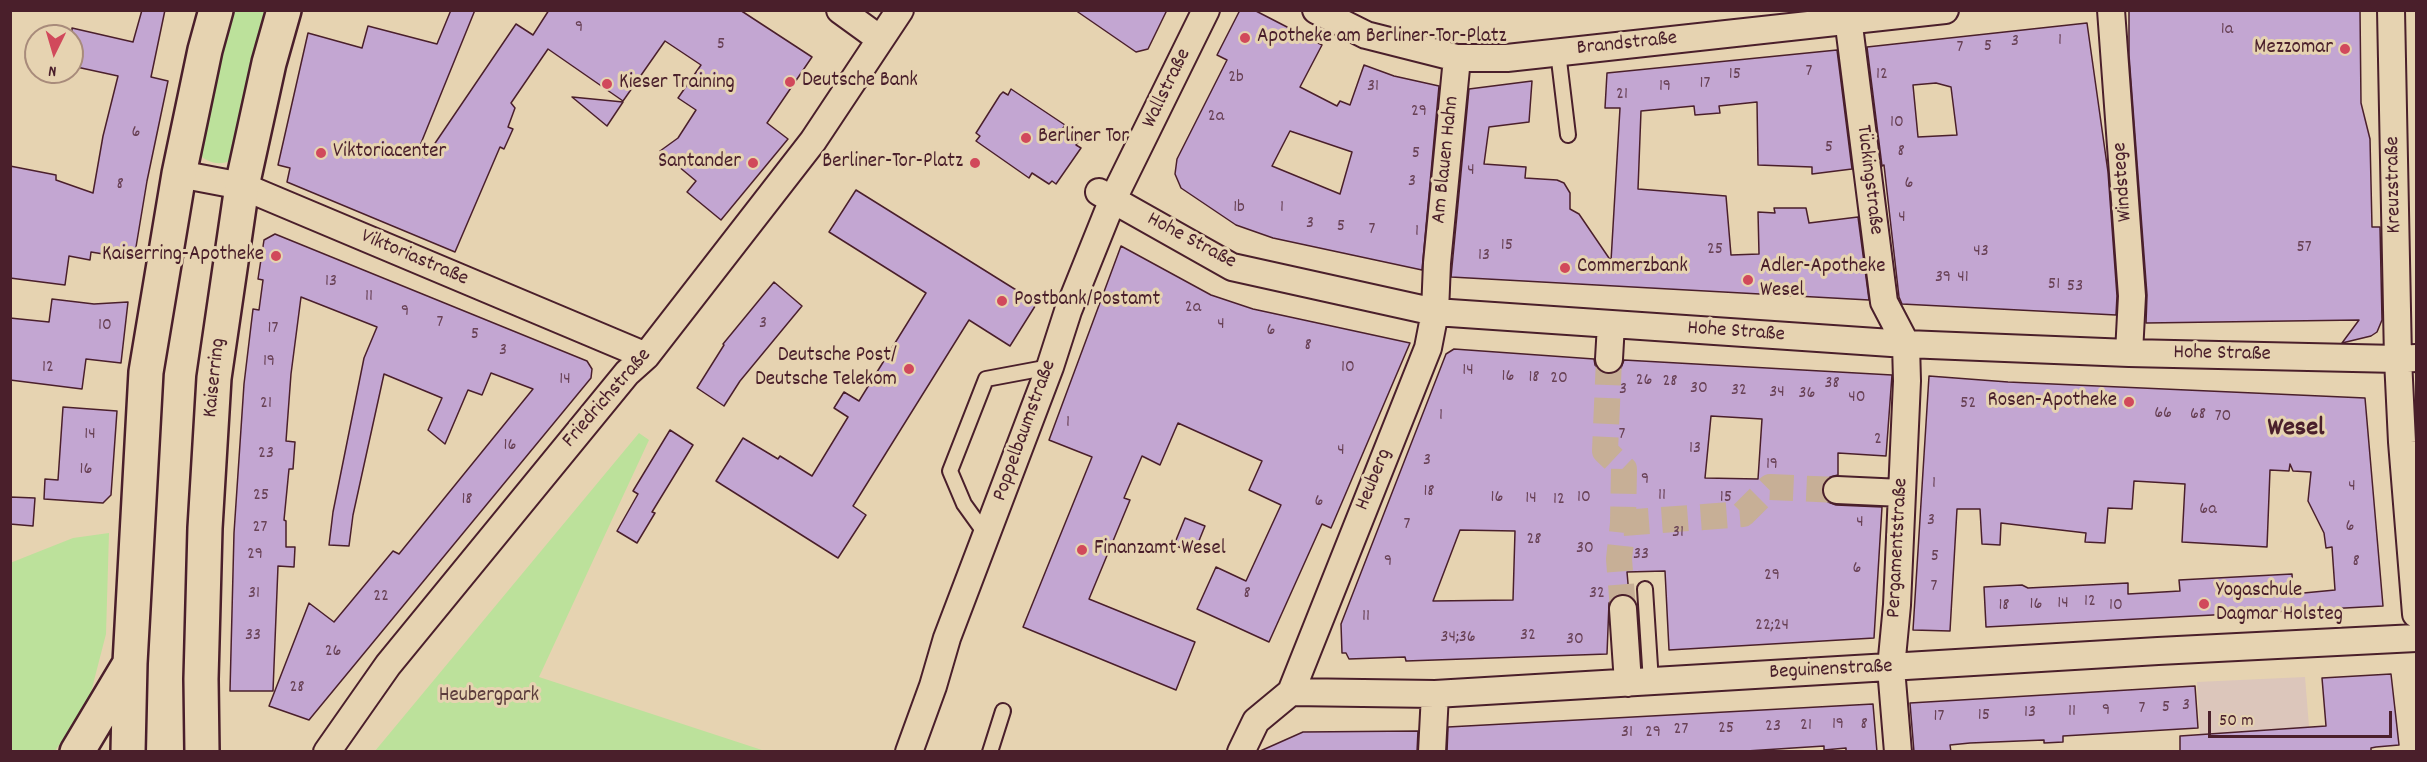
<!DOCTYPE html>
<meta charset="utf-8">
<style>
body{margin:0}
#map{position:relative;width:2427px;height:762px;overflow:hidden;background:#e6d3b1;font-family:Dekko,sans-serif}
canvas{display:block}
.frame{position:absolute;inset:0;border:12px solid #4a1f2b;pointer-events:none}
.north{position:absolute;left:24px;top:24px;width:60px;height:60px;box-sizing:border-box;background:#e6d3b1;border:2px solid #a88b7b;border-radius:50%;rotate:185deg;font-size:16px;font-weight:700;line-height:24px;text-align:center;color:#4a1f2b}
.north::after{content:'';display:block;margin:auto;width:21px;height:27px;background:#d1495b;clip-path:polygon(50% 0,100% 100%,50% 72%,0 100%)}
.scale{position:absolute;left:2208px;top:711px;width:184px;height:27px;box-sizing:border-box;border:3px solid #4a1f2b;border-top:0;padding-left:8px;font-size:18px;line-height:21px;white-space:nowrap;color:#4a1f2b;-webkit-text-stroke:4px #e6d3b1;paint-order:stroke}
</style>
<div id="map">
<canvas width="2427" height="762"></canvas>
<div class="frame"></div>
<div class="north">N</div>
<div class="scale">50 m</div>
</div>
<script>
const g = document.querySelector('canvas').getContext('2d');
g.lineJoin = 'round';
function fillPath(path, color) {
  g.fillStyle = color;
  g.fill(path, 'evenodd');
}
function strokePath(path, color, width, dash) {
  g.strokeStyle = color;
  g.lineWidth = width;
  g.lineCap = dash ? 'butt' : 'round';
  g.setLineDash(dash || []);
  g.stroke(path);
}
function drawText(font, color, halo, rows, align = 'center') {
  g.font = font + ' Dekko,sans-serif';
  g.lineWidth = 6;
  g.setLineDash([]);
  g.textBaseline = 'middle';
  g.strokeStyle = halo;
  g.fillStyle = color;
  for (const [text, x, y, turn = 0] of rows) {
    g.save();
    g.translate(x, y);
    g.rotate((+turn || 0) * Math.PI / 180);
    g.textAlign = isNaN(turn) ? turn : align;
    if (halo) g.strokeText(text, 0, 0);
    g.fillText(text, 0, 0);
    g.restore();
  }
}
fillPath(new Path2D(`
 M2305 677 2311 751H2201L2197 682Z`), '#dcc6bb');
fillPath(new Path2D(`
 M224 11H271L234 159C219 167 208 163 196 152Z
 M639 433 649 440 539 677 765 751H375Z
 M109 533 106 634 89 700 55 751H11L10 563 73 538Z`), '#bce19b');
const building = new Path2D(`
 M142 10H165L151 77 168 81 147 181 134 259 91 252 90 260 69 256 65 285 10 278V166L56 175V180L93 193 103 136 118 76 72 66V28L133 42Z
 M451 10H475L417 153 425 158 516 24 533 35 549 10H740L812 57 767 123 788 139 721 220 687 192 696 181 660 151 678 138 696 110 678 98 701 65 665 41 623 101 548 49 511 103 515 108 508 127 513 129 504 149 500 147 455 252 287 182 290 168 278 165 308 33 362 48 368 26 437 44Z
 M1075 10H1167L1148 49 1136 52Z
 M1240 10H1254L1322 45 1300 87 1337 106 1340 101 1350 105 1364 65 1394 76 1439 86 1422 270 1273 238 1236 225 1181 188 1175 174 1177 159 1227 60 1217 55ZM1290 131 1352 152 1340 194 1272 166Z
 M2129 10H2360L2361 103 2370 139 2372 227H2380L2382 320 2377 332 2371 336 2342 343 2359 320 2146 323 2147 295 2129 55Z
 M2087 23 2108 172 2117 296 2116 315 1902 304 1899 297 1884 165 1882 166 1867 47ZM1936 83 1951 87 1957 135 1918 137 1913 85Z
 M1837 50 1852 169 1812 174V167L1758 165 1757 102 1719 106 1720 113 1695 115 1694 106 1641 111 1638 189 1726 196 1731 255 1759 254 1758 212 1775 213 1774 208H1806L1809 223 1858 217 1869 300 1451 277 1469 89 1532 81 1529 122 1489 127 1484 164 1526 167 1525 178 1557 180 1564 183 1570 193V209L1579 214 1611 261 1620 108H1605L1607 73Z
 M1011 89 1065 125 1062 130 1079 141 1076 145 1081 148 1056 184 1052 181 1049 184 1032 173 1029 178 976 141 980 136 976 133 1000 95 1003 92 1008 95Z
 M572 97 623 102 607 126Z
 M856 190 1037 303 1010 346 969 320 853 506 866 515 838 558 716 481 743 438 778 459 780 456 812 476 848 417 834 408 844 392 859 401 926 293 829 232Z
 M275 234 587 361 592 369 591 378 309 720 269 706 309 603 334 622 393 551 399 554 533 389 491 373 482 395 468 390 445 444 428 430 442 398 384 374 353 515 349 546 329 545 333 512 364 358 377 327 301 297 291 374 286 441 295 442 293 469H289L284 520 286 521V547H295L294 567 278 566 273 691H230L234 533 244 384 253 309 259 310 263 280 258 279 264 240Z
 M1121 246 1211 295 1253 309 1410 343 1331 528 1322 524 1269 642 1197 609 1216 567 1246 581 1281 505 1249 490 1262 461 1178 423 1160 465 1142 456 1124 498 1130 500 1089 599 1195 642 1176 690 1023 627 1092 457 1049 440Z
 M774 282 802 306 740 381 724 406 697 388 724 345 723 344Z
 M52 299 94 304 128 302 121 363 86 359 82 389 10 380V318L49 322Z
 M1454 349 1594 359 1595 365 1600 371 1609 374 1621 368 1624 360 1892 375 1886 456 1838 453V475L1830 477 1825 481 1822 489 1824 497 1828 502 1836 505 1882 507 1874 638 1669 650 1665 571 1627 572 1629 595 1615 596 1609 603 1607 654 1406 661 1405 657 1349 659 1346 653H1342L1341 624 1446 354ZM1711 416 1762 419 1758 479 1705 478ZM1460 530 1515 531 1513 600 1433 601Z
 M1929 376 2008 382 2365 398 2383 606 1986 627 1984 587 2022 585 2028 588 2128 583V594L2180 591 2179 580 2292 574 2293 594 2335 590 2332 547 2326 548 2324 533 2308 501 2311 472 2293 471 2290 464 2289 471 2270 470 2267 547 2182 542 2185 484 2134 481 2132 509 2108 508 2105 543 2085 542 2086 533 2001 523 2000 545 1982 544 1980 509H1957L1950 631 1913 630Z
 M63 407 117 411 111 495 103 503 44 499 45 479 58 480Z
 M670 430 693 445 652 512 655 513 637 543 617 531 638 494 633 491Z
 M10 497 35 498 33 526 10 524Z
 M1185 518 1205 526 1194 553 1174 545Z
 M2391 674 2399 745 2376 747 2371 748V752H2180V736L2326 726 2322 678Z
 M2195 686 2198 728 2063 736V742L2044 743V740L1970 743 1950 745 1951 752H1914L1910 703Z
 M1873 704 1877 752H1846V748L1824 750V746L1731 752H1447L1448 727Z
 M1418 731 1417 752H1258L1303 732Z`);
fillPath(building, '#c3a6d2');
strokePath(building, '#4a1f2b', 1.5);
strokePath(new Path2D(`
 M1609 359 1605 451 1624 469 1623 523 1619 559 1623 609
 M1623 523 1743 514 1770 487 1837 490`), '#c7af96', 26, [26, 13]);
const lane = new Path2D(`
 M1558 52 1568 135
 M987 536 964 504 950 471 986 379 1050 367
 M1645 589 1651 682
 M990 752 1003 711`);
const street = new Path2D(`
 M840 10 880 39
 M1316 10 1366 35 1457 58H1507L1945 10
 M1847 10 1884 302 1906 344 1907 381 1897 605 1891 668 1898 752
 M2111 10 2132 296 2129 353
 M2391 10 2398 359 2402 442 2416 614
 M179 174 242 186 646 356
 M1099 192 1232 267 1435 312 1906 344 2129 353 2398 359 2416 358
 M1609 359 1611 324
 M1837 490 1902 493
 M1623 609 1628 683
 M1291 692 1428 348 1435 312 1437 263 1457 58
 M327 752 388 665 627 373 646 356 813 141 900 10
 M909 752 933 686 947 638 1050 367 1068 311 1113 199 1206 10
 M1241 752 1256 721 1291 692 1435 694 2158 651 2416 638
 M1432 752 1435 694`);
const primary = new Path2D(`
 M77 752 129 665
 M128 752 130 663 146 372 179 174 205 50 216 10
 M202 752 201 679 205 528 214 378 242 186 269 63 284 10`);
strokePath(lane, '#4a1f2b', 18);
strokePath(street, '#4a1f2b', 30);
strokePath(primary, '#4a1f2b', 38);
strokePath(lane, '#e6d3b1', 14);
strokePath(street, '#e6d3b1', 26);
strokePath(primary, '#e6d3b1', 33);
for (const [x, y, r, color] of [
 [1245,38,6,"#d1495b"],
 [2345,49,6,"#d1495b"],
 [790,82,6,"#d1495b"],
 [607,84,6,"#d1495b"],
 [1026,138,6,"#d1495b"],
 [321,153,6,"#d1495b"],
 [753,163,6,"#d1495b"],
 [975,163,6,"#d1495b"],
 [276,256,6,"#d1495b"],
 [1565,268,6,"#d1495b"],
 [1748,280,6,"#d1495b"],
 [1002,301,6,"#d1495b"],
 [909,369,6,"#d1495b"],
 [2129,402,6,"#d1495b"],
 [1082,550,6,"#d1495b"],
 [2204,604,6,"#d1495b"]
]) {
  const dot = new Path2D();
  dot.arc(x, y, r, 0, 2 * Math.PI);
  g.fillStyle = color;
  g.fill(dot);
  strokePath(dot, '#e6d3b1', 2);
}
drawText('18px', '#684155', null, [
 ["9",579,29],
 ["1a",2227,31],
 ["1",2060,42],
 ["3",2015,43],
 ["5",721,46],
 ["5",1988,48],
 ["7",1960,49],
 ["7",1809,73],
 ["15",1735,76],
 ["12",1882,76],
 ["2b",1236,79],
 ["17",1705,85],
 ["31",1373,88],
 ["19",1665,88],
 ["21",1622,96],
 ["29",1419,113],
 ["2a",1216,118],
 ["10",1897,124],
 ["6",136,134],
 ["5",1829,149],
 ["8",1901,153],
 ["5",1416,155],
 ["4",1471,172],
 ["3",1412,183],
 ["6",1909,185],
 ["8",120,186],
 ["1b",1239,209],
 ["1",1282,209],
 ["4",1902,219],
 ["3",1310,225],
 ["5",1341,228],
 ["7",1372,231],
 ["1",1417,233],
 ["15",1507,247],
 ["57",2304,249],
 ["25",1715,251],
 ["43",1981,253],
 ["13",1484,257],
 ["39",1943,279],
 ["41",1963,279],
 ["13",331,283],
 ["51",2054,286],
 ["53",2075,288],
 ["11",369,298],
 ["2a",1193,309],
 ["9",405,313],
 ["7",440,324],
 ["3",763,325],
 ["4",1221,326],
 ["10",105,327],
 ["17",273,330],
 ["6",1271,332],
 ["5",475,336],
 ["8",1308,347],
 ["3",503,352],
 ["19",269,363],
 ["12",48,369],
 ["10",1348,369],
 ["14",1468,372],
 ["16",1508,378],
 ["18",1534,379],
 ["20",1559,380],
 ["14",565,381],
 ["26",1644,382],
 ["28",1670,383],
 ["38",1832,385],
 ["30",1699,390],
 ["3",1623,391],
 ["32",1739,392],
 ["34",1777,394],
 ["36",1807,395],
 ["40",1857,399],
 ["21",266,405],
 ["52",1968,405],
 ["66",2163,415],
 ["68",2198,416],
 ["1",1441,417],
 ["70",2223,418],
 ["1",1068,424],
 ["14",90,436],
 ["7",1622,436],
 ["2",1878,441],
 ["16",510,447],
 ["13",1695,450],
 ["4",1341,452],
 ["23",266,455],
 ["3",1427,462],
 ["19",1772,466],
 ["16",86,471],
 ["9",1645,481],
 ["1",1934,485],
 ["4",2352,488],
 ["18",1429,493],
 ["25",261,497],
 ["11",1662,497],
 ["16",1497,499],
 ["10",1584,499],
 ["15",1726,499],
 ["14",1531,500],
 ["18",467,501],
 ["12",1559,501],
 ["6",1319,503],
 ["6a",2208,511],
 ["3",1931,522],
 ["4",1860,524],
 ["7",1407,526],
 ["6",2350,528],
 ["27",260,529],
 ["31",1678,534],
 ["28",1534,541],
 ["30",1585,550],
 ["29",255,556],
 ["33",1641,556],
 ["5",1935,558],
 ["9",1388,563],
 ["8",2356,563],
 ["6",1857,570],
 ["29",1772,577],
 ["7",1934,588],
 ["31",254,595],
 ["8",1247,595],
 ["32",1597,595],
 ["22",381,598],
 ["12",2090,603],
 ["14",2063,605],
 ["16",2036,606],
 ["18",2004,607],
 ["10",2116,607],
 ["11",1366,618],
 ["22;24",1772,627],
 ["33",253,637],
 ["32",1528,637],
 ["34;36",1458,639],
 ["30",1575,641],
 ["26",333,653],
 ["28",297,689],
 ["3",2186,707],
 ["5",2166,709],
 ["7",2142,710],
 ["9",2106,712],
 ["11",2072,713],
 ["13",2030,714],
 ["15",1984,717],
 ["17",1939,718],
 ["19",1838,726],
 ["8",1864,726],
 ["21",1806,727],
 ["23",1773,728],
 ["25",1726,730],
 ["27",1681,731],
 ["31",1627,734],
 ["29",1653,734]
]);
drawText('21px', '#4a1f2b', '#e6d3b1', [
 ["Apotheke am Berliner-Tor-Platz",1257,38],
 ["Mezzomar",2333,49,"right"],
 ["Deutsche Bank",802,82],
 ["Kieser Training",619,84],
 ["Berliner Tor",1038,138],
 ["Viktoriacenter",333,153],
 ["Santander",741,163,"right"],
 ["Berliner-Tor-Platz",963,163,"right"],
 ["Kaiserring-Apotheke",264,256,"right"],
 ["Commerzbank",1577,268],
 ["Adler-Apotheke",1760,268],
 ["Wesel",1760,292],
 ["Postbank/Postamt",1014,301],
 ["Deutsche Post/",897,357,"right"],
 ["Deutsche Telekom",897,381,"right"],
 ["Rosen-Apotheke",2117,402,"right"],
 ["Finanzamt Wesel",1094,550],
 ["Yogaschule",2216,592],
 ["Dagmar Holsteg",2216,616]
], 'left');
drawText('21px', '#4a1f2b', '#e6d3b1', [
 ["Brandstraße",1627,45,-6],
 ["Wallstraße",1168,89,-64],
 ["Am Blauen Hahn",1447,160,-84],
 ["Tückingstraße",1868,180,83],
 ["Windstege",2124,182,-94],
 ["Kreuzstraße",2395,185,-91],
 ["Hohe Straße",1191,242,28],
 ["Viktoriastraße",414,259,23],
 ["Hohe Straße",1736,333,4],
 ["Hohe Straße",2222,355,1],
 ["Kaiserring",216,378,-84],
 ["Friedrichstraße",608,399,-49],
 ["Poppelbaumstraße",1026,431,-70],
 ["Heuberg",1375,480,-68],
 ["Pergamentstraße",1899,548,-87],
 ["Beguinenstraße",1831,671,-3]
]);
drawText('21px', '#5b3c3c', '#e6d3b1', [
 ["Heubergpark",489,697]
]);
drawText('bold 27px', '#4a1f2b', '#e6d3b1', [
 ["Wesel",2296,430]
]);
</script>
